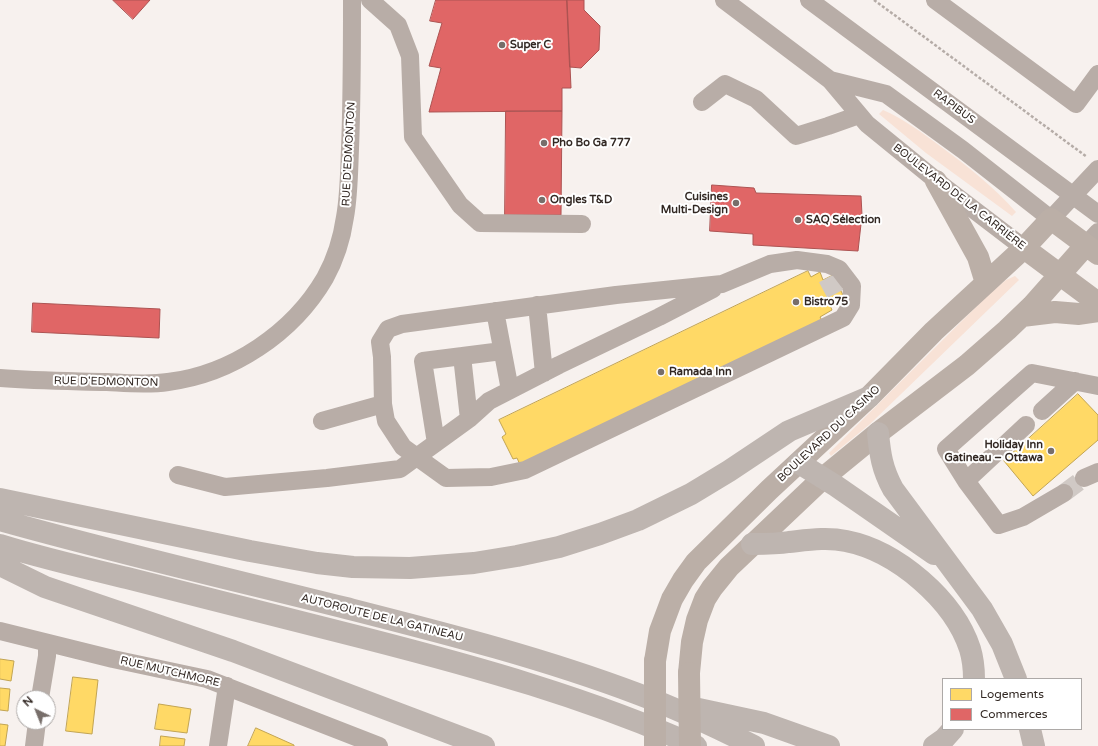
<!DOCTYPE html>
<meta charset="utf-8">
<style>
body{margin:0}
#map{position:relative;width:1098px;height:746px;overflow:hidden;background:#f7f1ee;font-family:"Varela Round",sans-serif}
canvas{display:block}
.legend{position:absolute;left:942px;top:678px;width:140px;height:52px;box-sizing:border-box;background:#fff;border:1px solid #ada9a7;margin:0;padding:5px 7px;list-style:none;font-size:12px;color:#322823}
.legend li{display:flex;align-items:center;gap:8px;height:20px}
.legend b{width:20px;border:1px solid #ada9a7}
.north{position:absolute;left:16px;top:690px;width:40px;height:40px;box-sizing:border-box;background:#fff;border:1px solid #ada9a7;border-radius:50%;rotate:317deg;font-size:11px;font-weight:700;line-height:16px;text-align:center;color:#322823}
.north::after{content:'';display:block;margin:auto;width:14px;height:18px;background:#776e6a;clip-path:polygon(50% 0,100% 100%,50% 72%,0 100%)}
</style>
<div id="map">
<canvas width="1098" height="746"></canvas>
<ul class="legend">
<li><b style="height:11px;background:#ffd966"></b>Logements</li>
<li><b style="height:11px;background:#e06666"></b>Commerces</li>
</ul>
<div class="north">N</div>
</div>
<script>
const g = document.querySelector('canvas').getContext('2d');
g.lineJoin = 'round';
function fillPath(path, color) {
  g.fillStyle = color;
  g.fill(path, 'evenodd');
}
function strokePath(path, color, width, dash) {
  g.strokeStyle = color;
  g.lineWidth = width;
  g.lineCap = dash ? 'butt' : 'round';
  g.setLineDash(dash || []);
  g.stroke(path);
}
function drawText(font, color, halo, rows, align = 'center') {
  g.font = font + ' "Varela Round",sans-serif';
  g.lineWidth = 4;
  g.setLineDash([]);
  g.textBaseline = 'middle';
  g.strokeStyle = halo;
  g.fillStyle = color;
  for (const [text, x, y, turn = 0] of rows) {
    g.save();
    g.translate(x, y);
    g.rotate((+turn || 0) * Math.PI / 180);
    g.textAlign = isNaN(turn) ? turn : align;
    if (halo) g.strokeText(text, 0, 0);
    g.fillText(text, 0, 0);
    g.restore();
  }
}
fillPath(new Path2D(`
 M883 110C904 119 921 132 940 146 967 166 993 186 1016 212L1012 216 926 153 879 114Z
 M1015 276 1019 280 870 424 831 456 829 453 989 294 1006 280Z`), '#f8e2d6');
const homes = new Path2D(`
 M808 271 811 277 820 272 823 280 833 275 843 295 829 303 832 310 820 317 824 324 522 469 517 458 513 459 502 437 506 434 499 420Z
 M1078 394 1098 415V440L1033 496 1004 461Z
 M0 659 14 661 11 681 0 679Z
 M73 677 98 680 92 734 66 731Z
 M0 688 10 689 8 711 0 710Z
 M159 704 191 709 187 733 155 729Z
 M0 724 8 725 5 746H0Z
 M256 728 294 745V746H248Z
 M161 736 185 739 184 746H160Z`);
fillPath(homes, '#ffd966');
strokePath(homes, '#c2a452', 1);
const shops = new Path2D(`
 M113 0H150L133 19Z
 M436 0H567L571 88H562V111L429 112 441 68 429 66 442 23 430 21Z
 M567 0H584V10L600 26 599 50 581 68 570 67Z
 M506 111H562L561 215H505Z
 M712 185 754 188 756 193 861 196 862 215 858 251 753 245V234L710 231Z
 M33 303 160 309 159 338 32 332Z`);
fillPath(shops, '#e06666');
strokePath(shops, '#ac5352', 1);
strokePath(new Path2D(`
 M827 278 838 299
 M1064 493 1084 478`), '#d0c9c5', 18, [18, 9]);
strokePath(new Path2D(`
 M874 0 1087 157`), '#b5aca7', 2.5, [3, 2]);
strokePath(new Path2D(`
 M370 0 398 25 410 56 413 137 460 205 480 223 582 224
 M724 0 830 80 867 124 948 190 1024 248
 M809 0 1098 214
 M935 0 1076 104 1098 74
 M830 80 886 94 963 150 1051 219 1098 169
 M702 102 725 84 756 99 796 136 828 126 859 115
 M1086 245 1098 232
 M797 260 827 264 839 269 852 286 851 305 843 318 525 470 491 477 446 478 403 447 386 421 383 404 382 357 380 342 388 329 402 324 616 295 722 284 770 264Z
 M537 305 544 373
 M495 311 510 390
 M462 356 469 419
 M0 378C36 381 71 381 107 382 127 383 148 385 168 382 232 374 293 333 325 278 335 260 342 238 345 217 349 195 349 172 350 149 352 99 352 50 352 0
 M1042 411 1075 381
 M322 421 383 404
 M436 443 423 361 502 351
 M178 475 225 487 327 478 400 469 469 419 489 401 559 365 659 317 713 289
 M1084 478 1098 472
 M966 481 1026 425
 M1064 493 1023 517 999 525 966 481 946 449 1032 373 1098 386
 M0 631 113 659 207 679 379 746
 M40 698 47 656V643
 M34 746 37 722
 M218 746 227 686`), '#b8ada7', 18);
strokePath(new Path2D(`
 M936 181 978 257 986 283
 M1024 248 1098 303
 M1022 316 1055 312 1079 314 1098 311
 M655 661 660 631 672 599 683 580 696 562 769 490 869 397 934 331 1024 248 1051 219 1098 254
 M689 673 692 642 697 620 705 599 712 588 729 567 823 478 878 433 967 365 1007 330 1032 306 1086 245`), '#bbafa7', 22);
strokePath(new Path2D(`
 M878 433C880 454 882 469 893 489L982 609 1002 644 1016 679
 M799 463 836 486 934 554
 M0 499 250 551 317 563 353 567 410 568 474 563 517 556 559 547 600 534 638 520 691 494 729 471 789 431 869 397
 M0 520C114 552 230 579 346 608 444 633 543 658 638 694 678 709 716 727 754 746
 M752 544C764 544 777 544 789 542 808 540 827 537 846 541 897 551 954 600 970 649 973 659 974 669 974 679
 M0 545C42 558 85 568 127 578 206 598 285 618 364 638 477 667 589 698 696 746
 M0 565 45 587 233 651 484 746
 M694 708 764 723 829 746
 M1030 729 1034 746
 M934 746 944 739 953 729`), '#beb5b0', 22);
strokePath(new Path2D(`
 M655 661V746
 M689 673 690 746`), '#bbafa7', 22);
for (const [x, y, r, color] of [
 [502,45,4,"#776e6a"],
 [544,143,4,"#776e6a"],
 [542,200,4,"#776e6a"],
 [736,203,4,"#776e6a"],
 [798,220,4,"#776e6a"],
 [796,302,4,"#776e6a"],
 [661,372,4,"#776e6a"],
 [1051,451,4,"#776e6a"]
]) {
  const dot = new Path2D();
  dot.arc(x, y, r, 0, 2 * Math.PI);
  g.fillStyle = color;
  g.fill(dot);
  strokePath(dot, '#fff', 1.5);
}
drawText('bold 11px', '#322823', '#fff', [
 ["Super C",510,45],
 ["Pho Bo Ga 777",552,143],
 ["Cuisines",728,197,"right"],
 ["Multi-Design",728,210,"right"],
 ["Ongles T&D",550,200],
 ["SAQ Sélection",806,220],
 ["Bistro75",804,302],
 ["Ramada Inn",669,372],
 ["Holiday Inn",1043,445,"right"],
 ["Gatineau – Ottawa",1043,458,"right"]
], 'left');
drawText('11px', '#322823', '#fff', [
 ["RAPIBUS",954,107,37],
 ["RUE D'EDMONTON",349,154,-87],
 ["BOULEVARD DE LA CARRIÈRE",959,197,38],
 ["RUE D'EDMONTON",106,382,1],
 ["BOULEVARD DU CASINO",829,434,-43],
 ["AUTOROUTE DE LA GATINEAU",382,618,14],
 ["RUE MUTCHMORE",170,672,13]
]);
</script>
